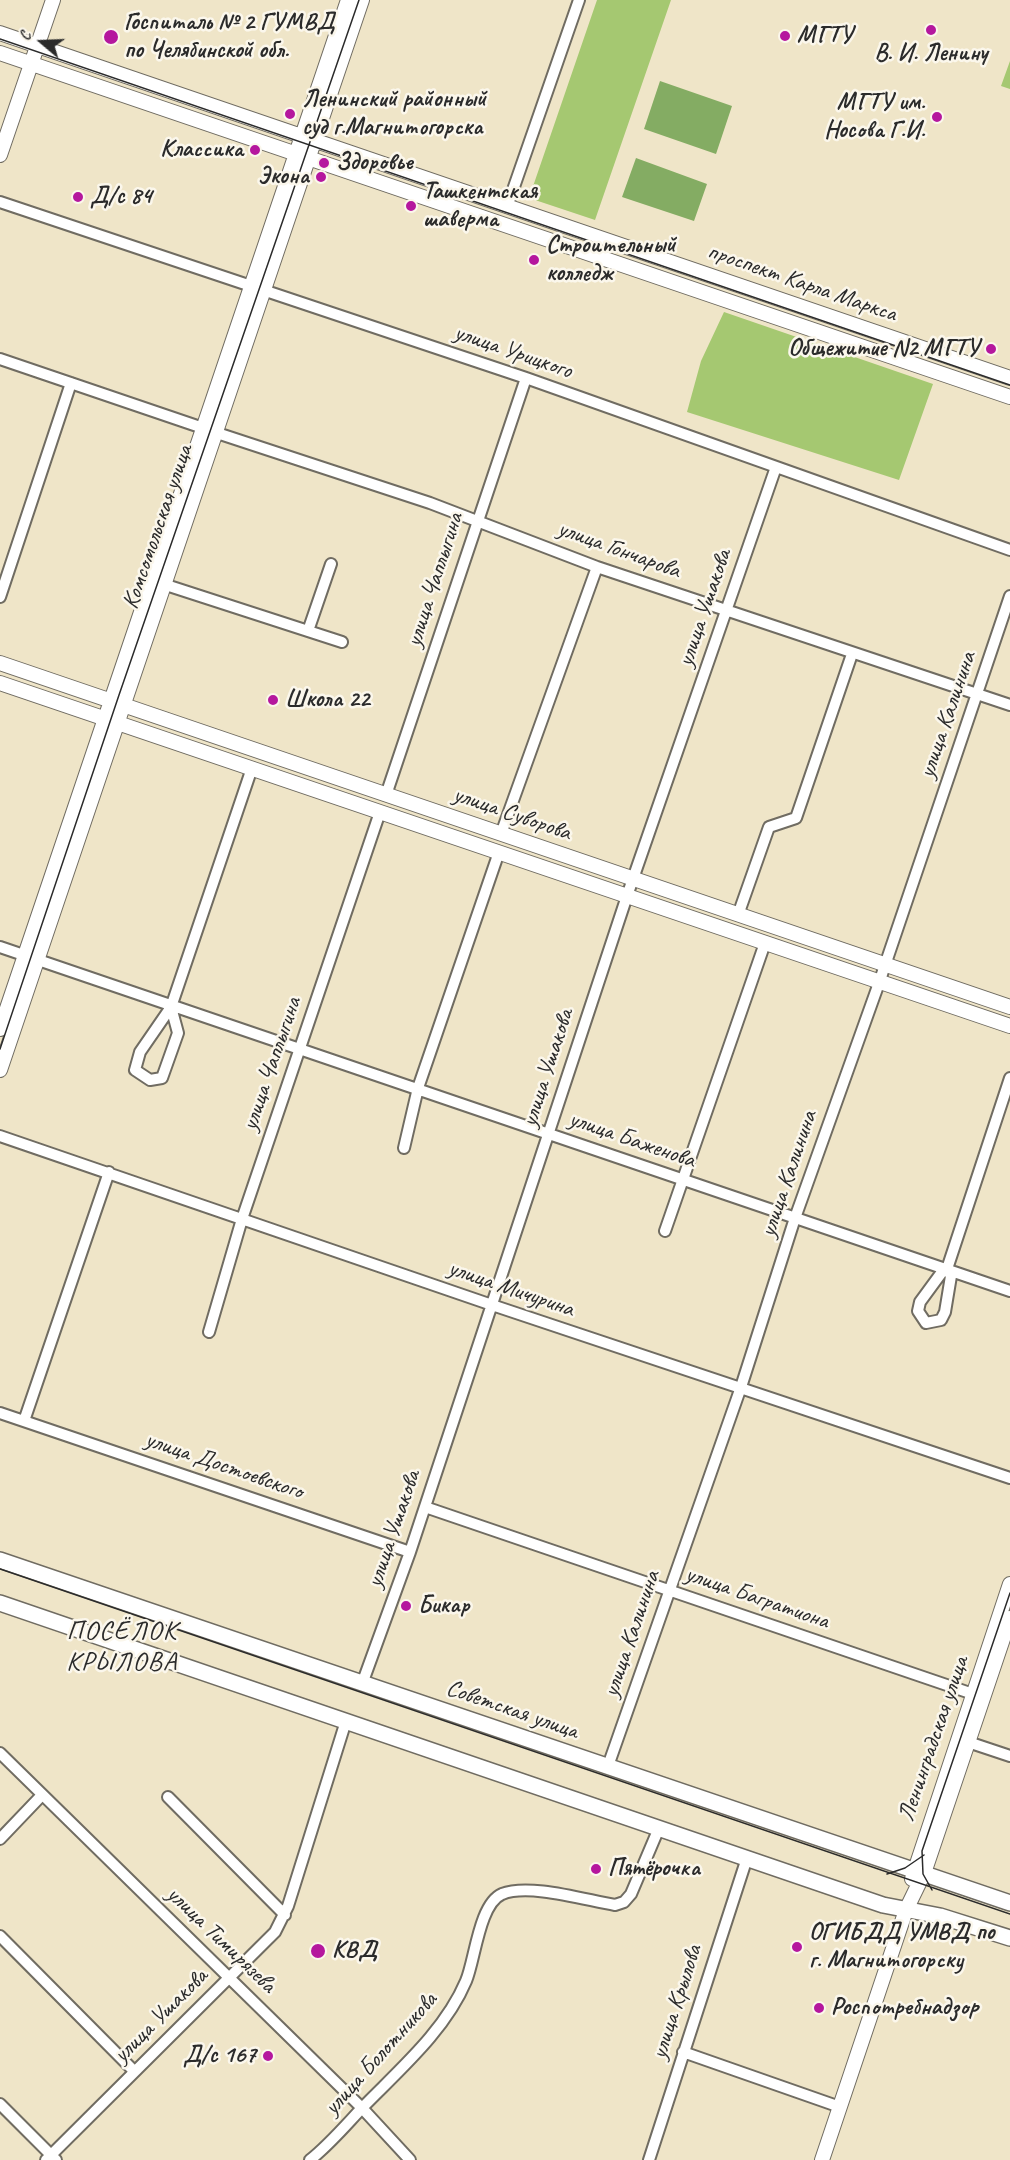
<!DOCTYPE html>
<meta charset="utf-8">
<style>
body{margin:0}
#map{position:relative;width:1010px;height:2160px;overflow:hidden;background:#efe5c8;font-family:Caveat,sans-serif}
canvas{display:block}
.north{position:absolute;left:12px;top:12px;width:60px;height:60px;-webkit-text-stroke:4px #fbf7ec;paint-order:stroke;rotate:289deg;font-size:16px;font-weight:700;line-height:24px;text-align:center;color:#2b2b2b}
.north::after{content:'';display:block;margin:auto;width:21px;height:27px;background:#2b2b2b;clip-path:polygon(50% 0,100% 100%,50% 72%,0 100%)}
</style>
<div id="map">
<canvas width="1010" height="2160"></canvas>
<div class="north">С</div>
</div>
<script>
const g = document.querySelector('canvas').getContext('2d');
g.lineJoin = 'round';
function fillPath(path, color) {
  g.fillStyle = color;
  g.fill(path, 'evenodd');
}
function strokePath(path, color, width, dash) {
  g.strokeStyle = color;
  g.lineWidth = width;
  g.lineCap = dash ? 'butt' : 'round';
  g.setLineDash(dash || []);
  g.stroke(path);
}
function drawText(font, color, halo, rows, align = 'center') {
  g.font = font + ' Caveat,sans-serif';
  g.lineWidth = 5;
  g.setLineDash([]);
  g.textBaseline = 'middle';
  g.strokeStyle = halo;
  g.fillStyle = color;
  for (const [text, x, y, turn = 0] of rows) {
    g.save();
    g.translate(x, y);
    g.rotate((+turn || 0) * Math.PI / 180);
    g.textAlign = isNaN(turn) ? turn : align;
    if (halo) g.strokeText(text, 0, 0);
    g.fillText(text, 0, 0);
    g.restore();
  }
}
fillPath(new Path2D(`
 M597 0H671L595 220 529 198Z
 M1010 61V89L1001 86Z
 M724 312 933 384 899 480 687 412 701 361Z`), '#a5c871');
fillPath(new Path2D(`
 M660 81 732 106 716 154 644 129Z
 M636 158 707 184 694 221 622 197Z`), '#84ac63');
const street = new Path2D(`
 M0 202 526 378 1010 550
 M507 207 579 0
 M0 359 203 428
 M214 432 430 503 597 567 1010 705
 M163 584 342 642
 M0 597 71 383
 M308 631 331 564
 M386 795 526 378
 M501 834 597 567
 M738 915 769 827 796 818 852 654
 M0 947 1010 1291
 M171 1007 178 1033 162 1078 150 1080 135 1070 140 1052 171 1007 252 768
 M0 1136 492 1305 1010 1478
 M404 1148 418 1088 499 852
 M665 1231 765 943
 M947 1269 951 1276 945 1312 941 1320 926 1323 918 1311 920 1302 942 1272 947 1269 1010 1078
 M209 1332 242 1219 380 812
 M0 1413 410 1552
 M24 1421 109 1172
 M425 1507 973 1694
 M362 1684 410 1552 627 896 776 467
 M968 1742 1010 1756
 M0 1753 362 2108 410 2160
 M608 1766 741 1387 795 1218 879 983 1010 596
 M168 1797 285 1915
 M0 1839 42 1795
 M0 1936 134 2071
 M683 2052 840 2107
 M0 2104 56 2160
 M46 2160 275 1932 288 1906 346 1721
 M310 2160C329 2145 345 2126 362 2108 399 2070 445 2031 466 1981 475 1960 479 1904 502 1894 529 1883 585 1900 615 1905L624 1902 631 1894 659 1828
 M649 2160 747 1858`);
const secondary = new Path2D(`
 M0 33 1010 378
 M0 53 1010 397
 M0 155 53 0
 M0 663 1010 1007
 M0 683 1010 1026
 M0 1029 348 0
 M0 1070 362 0
 M912 1879 1010 1584
 M822 2160 906 1910 924 1873 1010 1618`);
const primary = new Path2D(`
 M0 1560 1010 1903
 M0 1603 883 1905 940 1916 1010 1938`);
strokePath(street, '#706c62', 14);
strokePath(secondary, '#706c62', 16);
strokePath(primary, '#706c62', 18);
strokePath(street, '#fff', 10);
strokePath(secondary, '#fff', 14);
strokePath(primary, '#fff', 15);
strokePath(new Path2D(`
 M0 39 1010 385
 M0 1049 119 695 359 0
 M0 1569 1010 1914
 M887 1874 905 1868 924 1855
 M932 1890 923 1874 922 1851 1010 1593`), '#2b2b2b', 1.5);
for (const [x, y, r, color] of [
 [931,30,6,"#b5179e"],
 [785,36,6,"#b5179e"],
 [111,37,8,"#b5179e"],
 [290,114,6,"#b5179e"],
 [937,117,6,"#b5179e"],
 [255,150,6,"#b5179e"],
 [324,163,6,"#b5179e"],
 [321,177,6,"#b5179e"],
 [78,197,6,"#b5179e"],
 [411,206,6,"#b5179e"],
 [534,260,6,"#b5179e"],
 [991,349,6,"#b5179e"],
 [273,700,6,"#b5179e"],
 [406,1606,6,"#b5179e"],
 [596,1869,6,"#b5179e"],
 [797,1947,6,"#b5179e"],
 [318,1951,8,"#b5179e"],
 [819,2008,6,"#b5179e"],
 [268,2056,6,"#b5179e"]
]) {
  const dot = new Path2D();
  dot.arc(x, y, r, 0, 2 * Math.PI);
  g.fillStyle = color;
  g.fill(dot);
  strokePath(dot, '#fbf7ec', 2);
}
drawText('bold 24px', '#2b2b2b', '#fbf7ec', [
 ["Госпиталь № 2 ГУМВД",124,23],
 ["по Челябинской обл.",124,51],
 ["МГТУ",797,36],
 ["В. И. Ленину",931,54,"center"],
 ["Ленинский районный",302,100],
 ["суд г.Магнитогорска",302,128],
 ["МГТУ им.",925,103,"right"],
 ["Носова Г.И.",925,131,"right"],
 ["Классика",243,150,"right"],
 ["Здоровье",336,163],
 ["Экона",309,177,"right"],
 ["Ташкентская",423,192],
 ["шаверма",423,220],
 ["Д/с 84",90,197],
 ["Строительный",546,246],
 ["колледж",546,274],
 ["Общежитие N2 МГТУ",979,349,"right"],
 ["Школа 22",285,700],
 ["Бикар",418,1606],
 ["Пятёрочка",608,1869],
 ["ОГИБДД УМВД по",809,1933],
 ["г. Магнитогорску",809,1961],
 ["КВД",332,1951],
 ["Роспотребнадзор",831,2008],
 ["Д/с 167",256,2056,"right"]
], 'left');
drawText('24px', '#2b2b2b', '#fbf7ec', [
 ["проспект Карла Маркса",802,283,19],
 ["улица Урицкого",513,352,19],
 ["Комсомольская улица",158,527,-71],
 ["улица Гончарова",619,550,20],
 ["улица Чаплыгина",435,580,-72],
 ["улица Ушакова",705,608,-71],
 ["улица Калинина",948,715,-71],
 ["улица Суворова",512,814,19],
 ["улица Чаплыгина",272,1064,-71],
 ["улица Ушакова",548,1068,-72],
 ["улица Баженова",632,1140,19],
 ["улица Калинина",789,1174,-71],
 ["улица Мичурина",511,1289,19],
 ["улица Достоевского",224,1466,19],
 ["улица Ушакова",394,1529,-71],
 ["улица Багратиона",757,1598,19],
 ["улица Калинина",632,1634,-71],
 ["Советская улица",512,1710,19],
 ["Ленинградская улица",934,1739,-71],
 ["улица Тимирязева",221,1940,44],
 ["улица Крылова",677,2002,-72],
 ["улица Ушакова",161,2016,-45],
 ["улица Болотникова",381,2054,-48]
]);
g.letterSpacing = '1.5px';
drawText('27px', '#2b2b2b', '#fbf7ec', [
 ["ПОСЁЛОК",122,1632],
 ["КРЫЛОВА",122,1663]
]);
g.letterSpacing = '0px';
</script>
